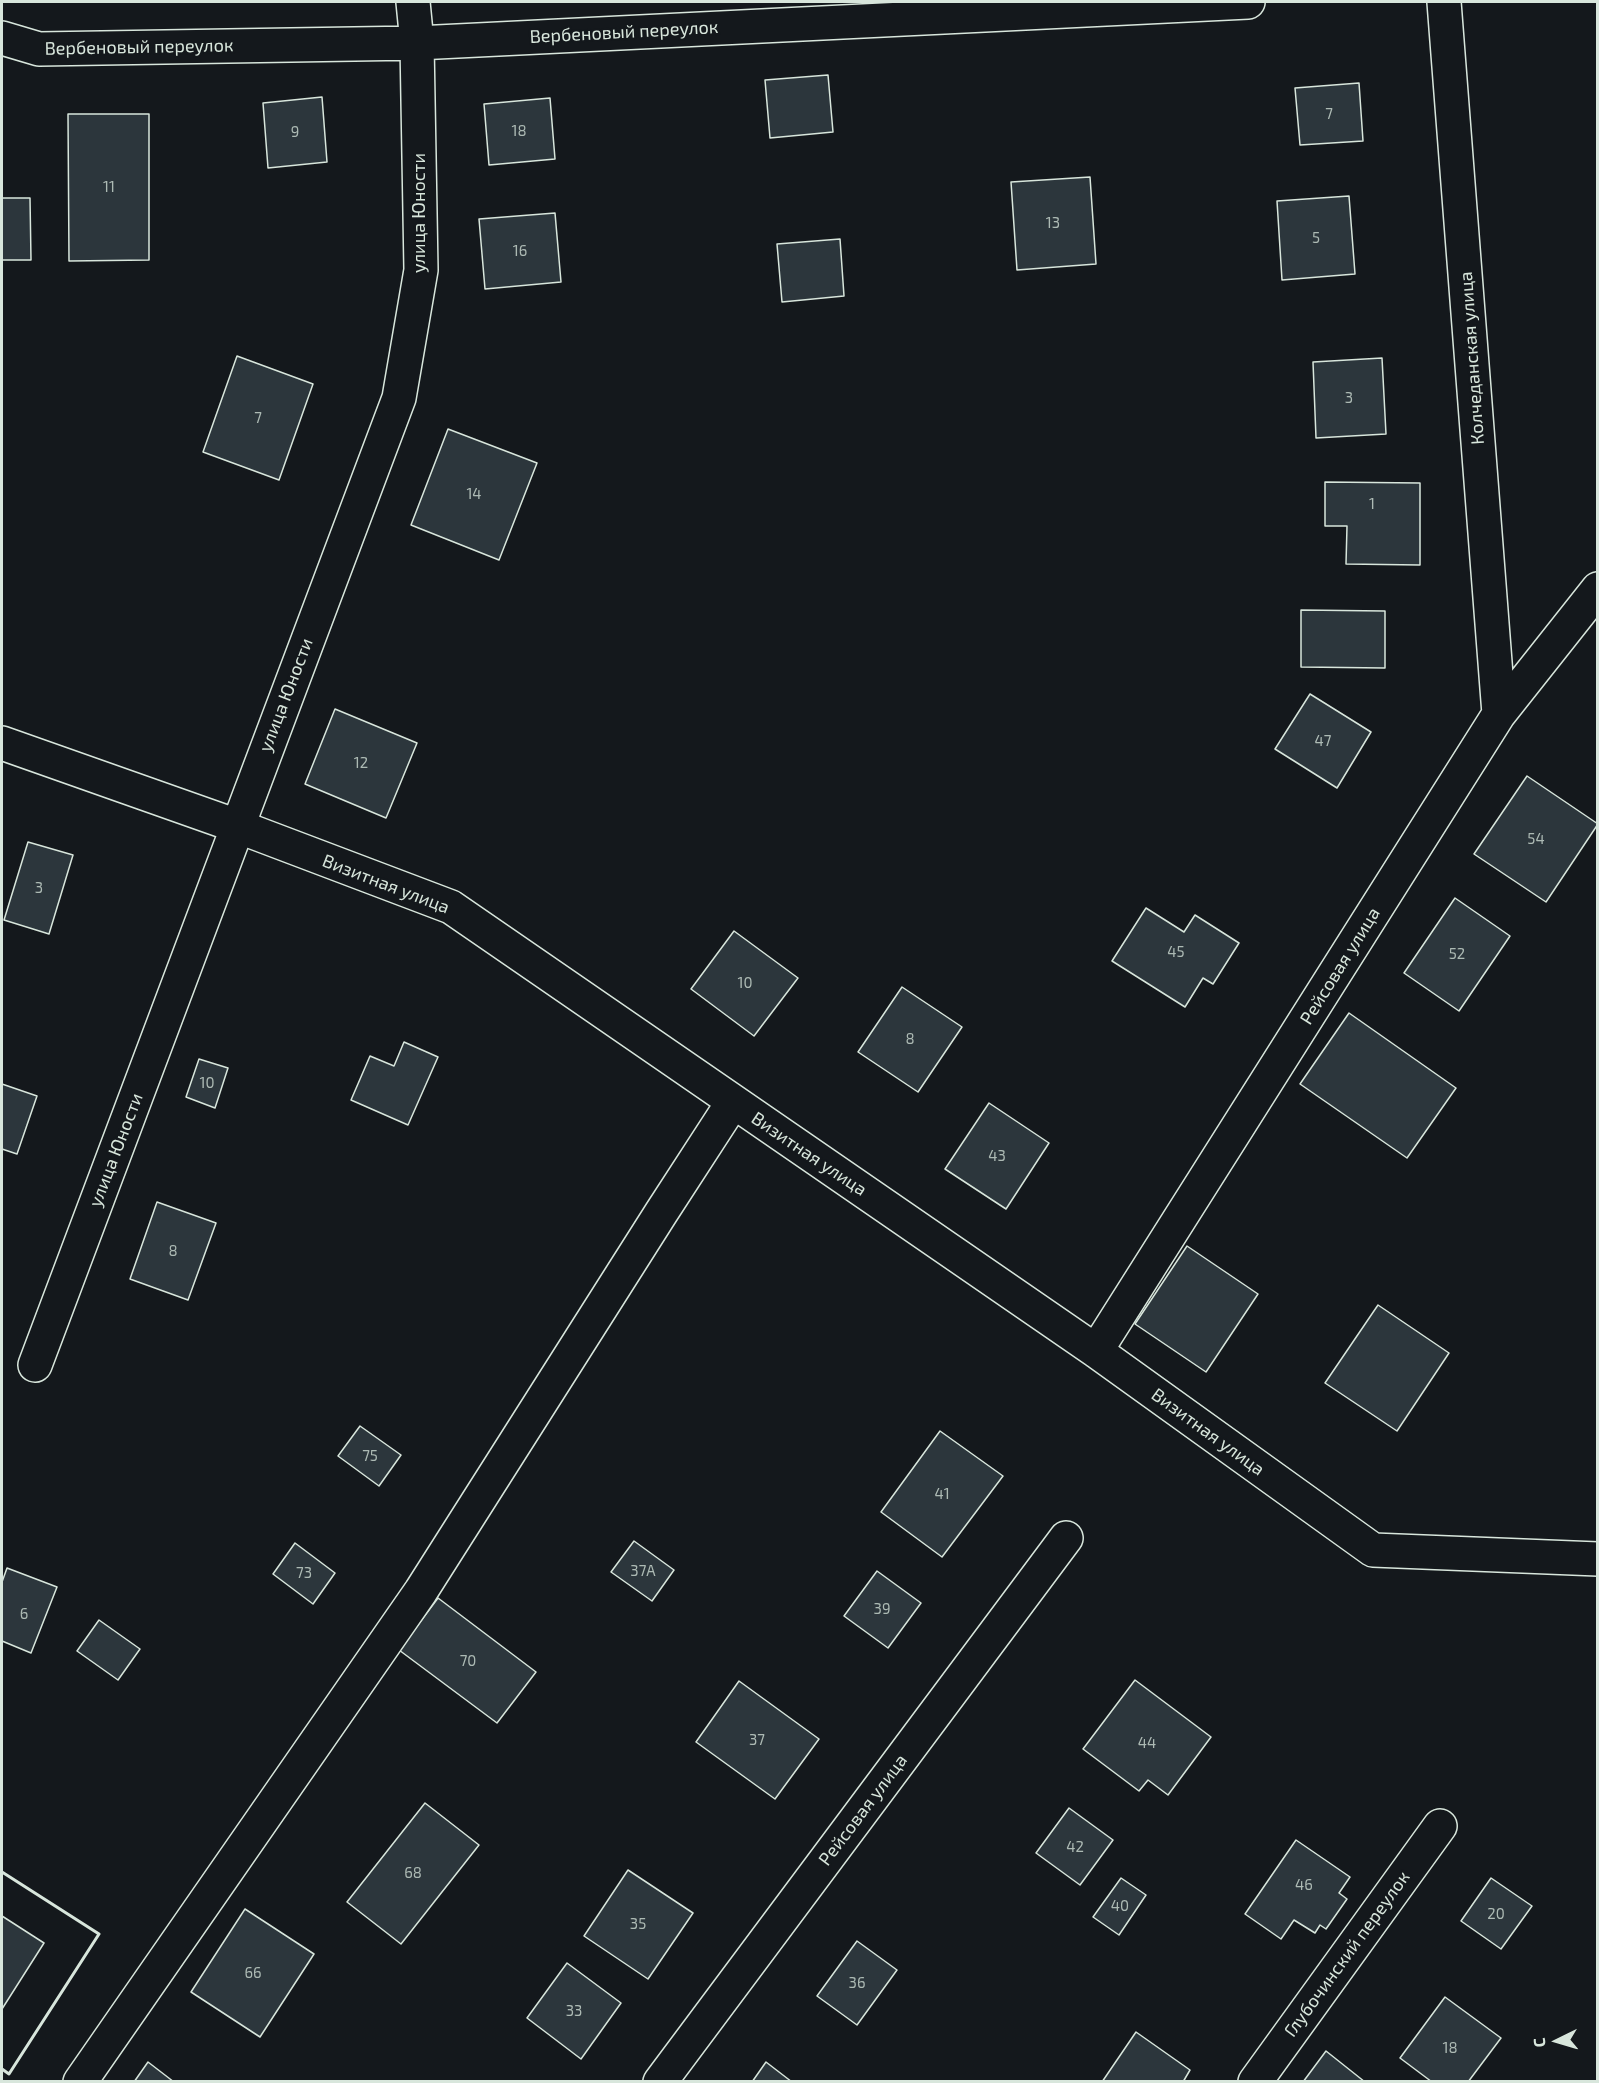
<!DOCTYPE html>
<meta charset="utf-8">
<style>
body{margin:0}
#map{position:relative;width:1599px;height:2083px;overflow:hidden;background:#14181c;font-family:"Exo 2",sans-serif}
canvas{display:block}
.frame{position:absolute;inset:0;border:3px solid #d8e6dc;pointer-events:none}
.north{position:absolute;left:1527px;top:2011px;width:60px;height:60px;-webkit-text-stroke:4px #14181c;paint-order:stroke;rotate:265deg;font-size:16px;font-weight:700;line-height:24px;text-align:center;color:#d8e6dc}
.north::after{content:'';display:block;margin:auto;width:21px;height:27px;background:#d8e6dc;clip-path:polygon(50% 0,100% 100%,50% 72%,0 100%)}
</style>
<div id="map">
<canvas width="1599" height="2083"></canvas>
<div class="frame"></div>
<div class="north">С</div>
</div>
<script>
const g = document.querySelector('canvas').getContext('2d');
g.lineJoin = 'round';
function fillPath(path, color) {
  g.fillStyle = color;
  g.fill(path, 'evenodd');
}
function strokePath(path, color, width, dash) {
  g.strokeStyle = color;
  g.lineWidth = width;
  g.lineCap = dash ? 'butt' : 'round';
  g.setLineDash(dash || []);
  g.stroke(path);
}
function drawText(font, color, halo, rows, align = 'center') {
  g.font = font + ' "Exo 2",sans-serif';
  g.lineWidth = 4.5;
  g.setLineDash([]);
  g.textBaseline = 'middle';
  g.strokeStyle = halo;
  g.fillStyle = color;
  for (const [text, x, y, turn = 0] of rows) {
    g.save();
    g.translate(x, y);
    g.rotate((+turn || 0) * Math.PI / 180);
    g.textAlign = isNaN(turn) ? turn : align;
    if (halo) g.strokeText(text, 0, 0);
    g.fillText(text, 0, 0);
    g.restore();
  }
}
const building = new Path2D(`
 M828 75 833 132 770 138 765 80Z
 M1359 83 1363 141 1300 145 1295 88Z
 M322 97 327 162 268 168 263 103Z
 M550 98 555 159 489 165 484 104Z
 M68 114H149V260L69 261Z
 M1090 177 1096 264 1017 270 1011 182Z
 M1349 196 1355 274 1282 280 1277 201Z
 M2 198H30L31 260H2Z
 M555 213 561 282 485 289 479 219Z
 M840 239 844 296 782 302 777 244Z
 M237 356 313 384 279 480 203 452Z
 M1382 358 1386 434 1316 438 1313 362Z
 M448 429 537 463 499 560 411 525Z
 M1325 482 1420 483V565L1346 564 1347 526H1325Z
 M1301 610 1385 611V668L1301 667Z
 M1310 694 1371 732 1337 788 1275 749Z
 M335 709 417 743 386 818 305 784Z
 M1527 776 1598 824 1546 902 1474 854Z
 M28 842 73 855 49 934 4 920Z
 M1455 898 1510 936 1459 1011 1404 973Z
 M1146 908 1184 932 1195 915 1239 943 1213 984 1203 978 1185 1007 1112 961Z
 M734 931 798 978 754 1036 691 989Z
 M902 987 962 1027 918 1092 858 1052Z
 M1349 1013 1456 1088 1407 1158 1300 1084Z
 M404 1042 438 1057 408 1125 351 1100 370 1056 394 1066Z
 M199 1059 228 1068 215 1108 186 1097Z
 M2 1084 37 1096 17 1154 2 1149Z
 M989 1103 1049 1143 1006 1209 945 1169Z
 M157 1202 216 1223 188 1300 130 1279Z
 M1187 1246 1258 1294 1206 1372 1135 1324Z
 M1378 1305 1449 1353 1397 1431 1325 1383Z
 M360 1426 401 1455 379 1486 338 1456Z
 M940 1431 1003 1476 942 1557 881 1512Z
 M634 1541 674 1570 652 1601 611 1572Z
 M295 1543 335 1573 313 1604 273 1574Z
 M7 1568 57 1587 31 1653 2 1641V1582Z
 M877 1571 921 1603 888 1648 844 1616Z
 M438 1598 536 1672 497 1723 399 1650Z
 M99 1620 140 1649 118 1680 77 1651Z
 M1135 1680 1211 1737 1168 1795 1148 1780 1139 1791 1083 1749Z
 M739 1681 819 1739 775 1799 696 1742Z
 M425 1803 479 1845 401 1944 347 1902Z
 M1069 1808 1113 1840 1080 1885 1036 1853Z
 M1296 1840 1350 1877 1339 1893 1347 1899 1326 1929 1320 1925 1315 1933 1294 1920 1281 1939 1245 1914Z
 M628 1870 693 1913 648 1979 584 1936Z
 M1121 1878 1146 1895 1119 1935 1093 1917Z
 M1491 1878 1532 1906 1501 1949 1461 1921Z
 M245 1909 314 1954 260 2037 191 1992Z
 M2 1916 44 1943 2 2009Z
 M857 1941 897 1970 857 2025 817 1996Z
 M567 1963 621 2003 581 2059 527 2018Z
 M1445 1997 1501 2038 1468 2082H1432L1400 2058Z
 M1136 2032 1190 2070 1183 2082H1102Z
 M1326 2051 1365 2082H1303Z
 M148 2062 174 2082H134Z
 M766 2062 792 2082H752Z`);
fillPath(building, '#2c363c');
strokePath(building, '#d8e6dc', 1.5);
const minor = new Path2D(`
 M1444 2 1499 714
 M2 38 39 49 417 43 1248 2
 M2 743 237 826 451 907 1096 1351 1373 1550 1598 1559
 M1096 1351 1499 714 1598 589
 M35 1365 399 398 421 270 417 43 413 2
 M80 2082 421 1591 661 1213 733 1102
 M660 2082 1066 1538
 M1255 2082 1440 1826`);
strokePath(minor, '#d8e6dc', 36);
strokePath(minor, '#14181c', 33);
strokePath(new Path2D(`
 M2 1872 99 1934 9 2074 2 2069`), '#d8e6dc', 3);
drawText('15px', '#adbab4', null, [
 ["7",1329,114],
 ["18",519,131],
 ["9",295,132],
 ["11",109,187],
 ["13",1053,223],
 ["5",1316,238],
 ["16",520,251],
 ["3",1349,398],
 ["7",258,418],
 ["14",474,494],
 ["1",1372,504],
 ["47",1323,741],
 ["12",361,763],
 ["54",1536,839],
 ["3",39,888],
 ["45",1176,952],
 ["52",1457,954],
 ["10",745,983],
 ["8",910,1039],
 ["10",207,1083],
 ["43",997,1156],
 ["8",173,1251],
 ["75",370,1456],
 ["41",942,1494],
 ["37А",643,1571],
 ["73",304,1573],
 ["39",882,1609],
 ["6",24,1614],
 ["70",468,1661],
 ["37",757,1740],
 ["44",1147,1743],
 ["42",1075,1847],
 ["68",413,1873],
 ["46",1304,1885],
 ["40",1120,1906],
 ["20",1496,1914],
 ["35",638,1924],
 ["66",253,1973],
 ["36",857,1983],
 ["33",574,2011],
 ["18",1450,2048]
]);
drawText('18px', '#d8e6dc', '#14181c', [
 ["Вербеновый переулок",624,32,-3],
 ["Вербеновый переулок",139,47,-1],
 ["улица Юности",419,213,-90],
 ["Колчеданская улица",1472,358,-94],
 ["улица Юности",286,695,-69],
 ["Визитная улица",386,884,21],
 ["Рейсовая улица",1340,966,-58],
 ["улица Юности",116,1150,-69],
 ["Визитная улица",809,1154,34],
 ["Визитная улица",1208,1432,36],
 ["Рейсовая улица",863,1810,-53],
 ["Глубочинский переулок",1347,1954,-54]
]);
</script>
